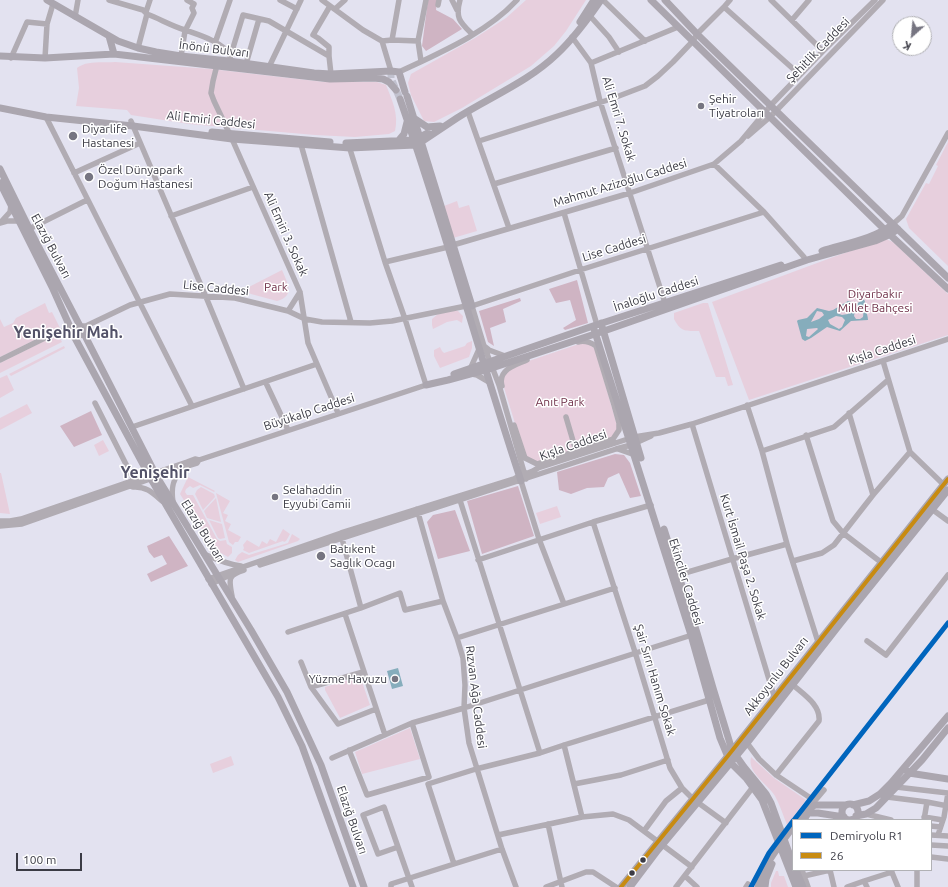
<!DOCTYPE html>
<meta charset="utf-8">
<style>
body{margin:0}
#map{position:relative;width:948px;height:887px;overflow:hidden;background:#e3e2f0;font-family:Ubuntu,sans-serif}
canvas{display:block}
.legend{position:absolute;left:792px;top:819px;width:140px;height:52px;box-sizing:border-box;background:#fff;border:1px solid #b1b1b5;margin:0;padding:5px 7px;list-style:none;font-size:12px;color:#3b3b45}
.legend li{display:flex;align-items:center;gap:8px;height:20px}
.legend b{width:20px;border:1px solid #b1b1b5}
.north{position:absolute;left:892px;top:16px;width:40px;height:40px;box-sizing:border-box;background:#fff;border:1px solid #b1b1b5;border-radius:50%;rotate:207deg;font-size:11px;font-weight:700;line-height:16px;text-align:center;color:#3b3b45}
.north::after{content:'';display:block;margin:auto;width:14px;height:18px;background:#767581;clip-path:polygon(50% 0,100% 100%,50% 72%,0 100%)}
.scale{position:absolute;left:16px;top:853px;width:66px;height:18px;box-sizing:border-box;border:2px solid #3b3b45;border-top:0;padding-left:5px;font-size:12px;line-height:14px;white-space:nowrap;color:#3b3b45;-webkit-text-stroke:3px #fff;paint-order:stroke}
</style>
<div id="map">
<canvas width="948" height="887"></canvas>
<ul class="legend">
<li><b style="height:5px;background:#0065bd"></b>Demiryolu R1</li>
<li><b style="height:5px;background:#c88b11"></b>26</li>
</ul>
<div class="north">K</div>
<div class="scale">100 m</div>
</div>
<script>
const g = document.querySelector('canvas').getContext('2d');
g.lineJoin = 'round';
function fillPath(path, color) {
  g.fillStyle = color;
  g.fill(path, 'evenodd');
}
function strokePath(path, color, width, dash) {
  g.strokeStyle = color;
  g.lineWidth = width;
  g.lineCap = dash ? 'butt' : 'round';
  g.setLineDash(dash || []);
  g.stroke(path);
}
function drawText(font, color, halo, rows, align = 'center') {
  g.font = font + ' Ubuntu,sans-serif';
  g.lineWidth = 3;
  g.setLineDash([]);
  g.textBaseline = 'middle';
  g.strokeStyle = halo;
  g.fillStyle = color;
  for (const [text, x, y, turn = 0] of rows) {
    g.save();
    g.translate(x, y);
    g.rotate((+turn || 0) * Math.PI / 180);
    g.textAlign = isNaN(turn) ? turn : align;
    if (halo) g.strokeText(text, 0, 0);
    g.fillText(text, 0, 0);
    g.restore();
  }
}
fillPath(new Path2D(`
 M526 0H586L566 31 554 46 531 66 462 108 434 122 424 121 411 95 408 83 411 74 475 38 506 18Z
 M115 62 211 69 324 82H377L386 85C392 100 399 114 395 131L389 134 355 137 315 135 189 124 131 115 127 110 76 106 79 88 77 68C87 60 103 63 115 62Z
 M948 142V266L909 228 906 219 926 183 929 184 938 166 936 165Z
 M457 201 459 208 469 205 477 231 453 238 444 206Z
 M886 239 893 242 948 294V335L749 400 712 302 836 256Z
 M282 270C287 282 296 296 277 301L251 294 243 290Z
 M45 303 49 313 52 312 60 328 0 357V319L4 327 13 323 16 318Z
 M703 303H708L733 385 728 386 725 377H716L699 331C685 331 681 332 674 319V313Z
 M450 310 458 311 463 316 462 323 457 320 447 322 433 329 432 325V319L438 314Z
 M58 334 62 342 0 373V363Z
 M472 341V348L469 357 440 368 434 356V350L440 347 442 351 444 353 465 346 467 343Z
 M582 343H589L595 349 618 429 611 438 536 463 525 456 502 381 505 373 511 367Z
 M64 346 65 348 11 376 9 374Z
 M7 375 14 390 0 398V378Z
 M27 404 32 413 0 430V418Z
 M103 440 109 451 99 456 94 445Z
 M0 473H1L10 514 0 513Z
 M188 477 215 491 214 492 200 485 193 488 190 486 186 489 185 492 187 495H193L217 539 220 541 226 540 227 544 232 547V553L228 557 214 549 180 494Z
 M201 487 214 494 215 497 203 510 195 494 197 490Z
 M216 493 230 501 223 513 228 515 225 521 231 524 228 530 241 537 238 542H235L233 545 229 542Z
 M216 498 221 522 207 518 204 511Z
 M557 506 561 517 540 524 536 513Z
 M209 520 222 524 225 538 220 539 218 538Z
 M283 529 290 534 286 541 284 542 283 541 249 553 243 550 244 548 243 545 247 540 259 547 262 541 267 544 270 539 276 542Z
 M292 534 300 539 298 541 238 562 235 560 238 555 242 552 249 555 288 543Z
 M358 677 361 679 370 705 340 718 325 690V687Z
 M410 728 420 759 362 774 355 752Z
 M231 756 234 765 213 773 210 764Z
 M751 757 774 778 806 800 787 825C783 815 780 805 775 796 767 783 747 773 751 757Z
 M776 871H778L779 876H784L788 887H771V883Z`), '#e7cfdd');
fillPath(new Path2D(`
 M428 0H437L436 10 453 19 462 29 426 51 422 46Z
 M577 280 588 323 565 330 563 328 576 320 570 300 556 303 549 289Z
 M520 298 521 301 503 309 506 322 490 328 494 346 488 342 479 311Z
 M91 411 102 435 74 447 60 426Z
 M615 454 624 455 630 463 641 496 630 498 619 473 608 478 604 487 587 488 571 494 559 490 557 472Z
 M518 486 534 536 482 554 467 501Z
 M455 510 470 551 438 559 427 522 433 515Z
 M169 536 188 566 151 582 147 574 167 564 162 555 154 558 149 552 147 546Z`), '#cfb4c3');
fillPath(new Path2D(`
 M863 299 865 301C863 308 868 313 868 320L851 321 840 331 827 327 811 338 805 341 802 339 797 321 798 320 807 318 817 308 829 311 833 310 848 301H850L854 306ZM848 303 851 309 848 314 842 315 837 313V309ZM858 306C863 308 864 312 863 317L860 319H856L854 316 855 311ZM817 311 822 312 824 315 819 319 811 322ZM836 316 842 317 845 320 842 327 839 329 830 324 828 320ZM817 328 818 329 809 337 806 336 807 329Z
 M398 668 403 686 392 689 387 671Z`), '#86adbc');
strokePath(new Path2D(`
 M391 71V78L400 99`), '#c1c1ce', 7, [7, 3.5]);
strokePath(new Path2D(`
 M109 0 143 10 147 14C160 19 172 26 185 30 199 35 223 42 230 55
 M280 0 297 9
 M322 0 363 30 382 41 391 71
 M452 0 457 10
 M460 0C455 18 460 22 472 34
 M603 0 645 41
 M771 0 823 51
 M438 5 439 0
 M724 7 730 0
 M335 9 345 0
 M146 12 150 0
 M590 16 609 37 619 52
 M75 17 78 0
 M792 20 809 0
 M572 37 591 63 600 101 665 303
 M392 40 418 41
 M382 41 392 40 399 0
 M215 43 230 0
 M138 48 147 14
 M181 56 185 31 194 13 192 8 194 4 187 0
 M329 56V47L318 38 313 35 330 6
 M11 58 27 22 47 24
 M45 58 47 24 53 4
 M229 61 243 15 269 21 329 56 331 74
 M421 61 418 41 426 0
 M591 63 678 27
 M246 64 259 19
 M217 65 213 81 211 93 214 101 232 139 300 292 308 343 338 413
 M269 67 301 0
 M399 72C439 53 487 33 517 0
 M468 112 509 228
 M46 117 192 406
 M131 121 206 297 244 389
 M748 136 770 117 883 0
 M300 141 351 322
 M479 141 611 99 645 86 658 76 673 62 693 41 697 34 724 7 800 75
 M714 164 764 212 804 257
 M74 173 140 143
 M494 184 616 148
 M564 213 597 325
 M171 216 253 187
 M0 223 10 212 11 205
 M0 223 7 221H19
 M893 224 902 216 948 133
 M29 229 87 200
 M453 245 630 193 714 164 741 141 771 105 823 51 875 0
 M385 262 448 247
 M288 311 300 292
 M86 326 130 305 170 294 235 298 288 311 305 319 322 322 370 323 392 321 466 306
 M484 346 489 350 505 356
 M0 360 57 332 71 330 80 326H86L84 334 75 338
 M883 361 910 452 944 485
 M471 367 479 349
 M472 374 477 375 489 382
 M266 383 288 430
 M502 386C497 370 516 364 527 360
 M95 403 134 480
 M747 405 762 451 787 544 818 642
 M849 413 873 495
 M692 424 774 696
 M514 425 525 458 537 464 576 451 566 417
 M132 427 317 364
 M806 435 833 521 843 533 882 563
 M618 449 635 455
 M576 451 613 439 619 430V423L614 405 596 346C590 342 585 340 578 342
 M762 451 834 427 888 380
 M526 479 499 385 484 346 472 306 580 270 764 212
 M521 481 539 539 564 604
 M133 487C146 486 153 493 162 501
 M459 497 540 753
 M173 502C171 489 172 477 184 469
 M417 509 443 601 457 638 463 658 465 685 464 708 469 743 502 849 516 887
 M933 510 948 521
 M0 521H10L21 519 187 462 195 459 199 460 426 385 405 319 385 262 349 146
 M593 522 635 652 670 768 682 788 693 799 726 823
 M0 526 22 524 187 466 197 463 199 460
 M204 554C217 560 227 564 241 566
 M478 560 593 522 651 505
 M793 561 822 553 834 545 873 495 910 452
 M260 565 616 449 631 445 651 436
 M678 575 732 559 787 544
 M208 579 341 533 514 479C522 473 530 474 538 468L634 437 659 433 692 424 948 339
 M211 584 232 574
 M232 596C229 580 227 575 244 570
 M361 608 400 593 405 610 443 601
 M345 614 385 735
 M288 632 361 608 341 535
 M457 638 615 588
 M867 641 886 655 948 575
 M301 662 311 687 363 672
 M311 687 338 724 376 709
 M747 743 759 759 776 775 815 801
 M564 745 582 817
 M349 750 367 795 429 777 412 723
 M332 758 412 723 464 708 695 634
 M776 775 819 721C821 705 803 694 793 685
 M574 784 621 775 668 760
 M896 787 948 793
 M887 797 927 802 924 820
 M927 802 948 806
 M813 803 824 790
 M866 814 891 820
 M924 817 943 820
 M851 820 852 819
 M548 824 562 887
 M931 826 940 827
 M644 831 666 801 682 788
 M498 835 582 817 613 814 629 820 692 867
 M931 835 948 836
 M938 835 944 817 948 793
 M931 845 948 846
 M398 847 378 854 363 815 384 807 412 887
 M931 857 948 859
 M454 864 502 849
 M802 870 808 887
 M891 870 898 887
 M685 876 697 887
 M804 876 830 870 834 887
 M391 887V884L454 864 428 784 476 769 540 753 564 745 709 700
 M546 887 586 872H593L616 887
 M676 887 753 787
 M746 887 748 884
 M847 887 864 881
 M867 887 864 881 892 872
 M917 887V870`), '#b1acb3', 5.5);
strokePath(new Path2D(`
 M47 0 118 41 138 48 156 52 181 56 229 61 314 73 331 74 391 71 399 72 405 92
 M651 0 885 230 948 289
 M665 0 697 34 948 278
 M580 22 594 0
 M109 36 114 54
 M0 56 45 58 114 54 330 79 374 78 383 79 389 82 396 90
 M407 96 472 306
 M400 99C444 225 479 354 521 481
 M0 108 46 117 133 126 232 139 350 148 415 145 421 142C433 134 445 126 457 118 490 97 528 82 557 54 574 38 588 19 601 0
 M415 119 427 127 440 126
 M212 132 330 142
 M399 140 404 134 407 122
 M346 143 414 140 428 133
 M0 169 31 232 80 326 157 477 251 630 287 692 321 765 364 887
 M0 183 53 289 75 338 151 479 278 697 302 746 353 887
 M822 251C844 244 875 239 893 224
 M601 323 641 458
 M593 326 691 635 720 738 730 762 746 778 762 800 796 887
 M454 374 593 326 781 265
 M426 385 448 380 492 368 604 331 807 260 875 241 891 234 898 229
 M664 529 697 633 713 688 732 750 744 767 766 794 771 803 793 864
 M907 771 909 773 948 779
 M842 812a8 8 0 1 1 16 0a8 8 0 1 1-16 0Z
 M853 805 869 801 880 794 891 783 948 716
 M856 816 866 814 876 808 922 760 948 728
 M798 820 807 809 815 805H846
 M804 820 808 813H818L844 817
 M796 870 803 887
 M621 887 727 757 948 479
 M630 887 658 850 747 743 840 624 948 490
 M758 887C764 864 779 846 793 827
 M765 887 766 879 772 864`), '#aba6af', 7);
strokePath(new Path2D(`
 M621 887 727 757 948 479`), '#c88b11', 4);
strokePath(new Path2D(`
 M794 820 948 623
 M751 887 769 853 793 821`), '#0065bd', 5);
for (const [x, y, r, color] of [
 [701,106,4,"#767581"],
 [73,136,5,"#767581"],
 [89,177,5,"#767581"],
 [275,497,4,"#767581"],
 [321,556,5,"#767581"],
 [395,679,4,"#767581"],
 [643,860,3.5,"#3b3b45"],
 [632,873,3.5,"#3b3b45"]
]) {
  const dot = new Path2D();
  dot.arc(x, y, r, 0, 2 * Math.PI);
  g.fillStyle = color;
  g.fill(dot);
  strokePath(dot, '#fff', 1.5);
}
drawText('12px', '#3b3b45', '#fff', [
 ["İnönü Bulvarı",214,49,7],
 ["Şehitlik Caddesi",818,50,-46],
 ["Ali Emri 7. Sokak",619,119,73],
 ["Ali Emiri Caddesi",211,120,6],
 ["Mahmut Azizoğlu Caddesi",620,183,-17],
 ["Ali Emiri 3. Sokak",286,234,66],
 ["Elazığ Bulvarı",51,246,62],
 ["Lise Caddesi",614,248,-17],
 ["Lise Caddesi",216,288,6],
 ["İnaloğlu Caddesi",656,294,-18],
 ["Kışla Caddesi",882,350,-18],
 ["Büyükalp Caddesi",309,412,-18],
 ["Kışla Caddesi",573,445,-19],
 ["Elazığ Bulvarı",203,531,58],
 ["Kurt İsmail Paşa 2. Sokak",743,557,73],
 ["Ekinciler Caddesi",686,582,73],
 ["Akkoyunlu Bulvarı",776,676,-52],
 ["Şair Sırrı Hanım Sokak",655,680,73],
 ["Rızvan Ağa Caddesi",476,697,83],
 ["Elazığ Bulvarı",352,820,71]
]);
drawText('12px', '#3b3b45', '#fff', [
 ["Şehir",709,99],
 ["Tiyatroları",709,113],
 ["Diyarlife",82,129],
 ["Hastanesi",82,143],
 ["Özel Dünyapark",98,170],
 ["Doğum Hastanesi",98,184],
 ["Selahaddin",283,490],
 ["Eyyubi Camii",283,504],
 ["Batıkent",330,549],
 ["Saglık Ocagı",330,563],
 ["Yüzme Havuzu",387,679,"right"]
], 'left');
drawText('12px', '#70324a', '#fff', [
 ["Park",276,287],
 ["Diyarbakır",875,294],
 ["Millet Bahçesi",875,308],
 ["Anıt Park",560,402]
]);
drawText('bold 16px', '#535268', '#fff', [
 ["Yenişehir Mah.",68,333],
 ["Yenişehir",155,473]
]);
</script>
